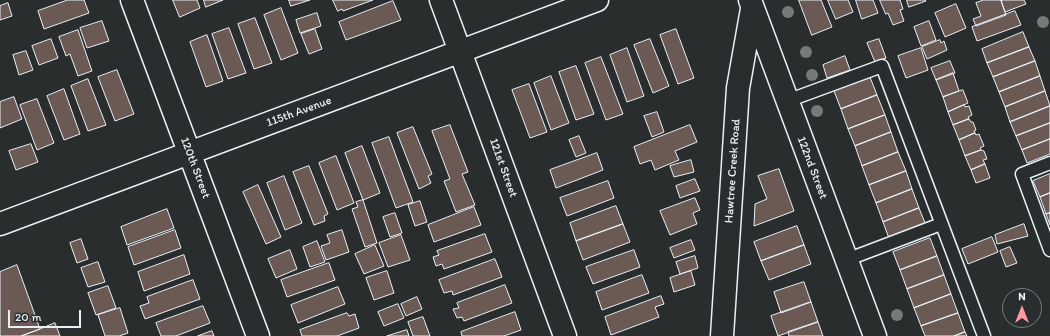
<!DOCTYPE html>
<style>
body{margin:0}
#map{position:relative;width:1050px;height:336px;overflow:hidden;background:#2a2d2e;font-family:Itim,sans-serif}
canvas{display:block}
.north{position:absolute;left:1002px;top:288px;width:40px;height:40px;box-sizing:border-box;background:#2a2d2e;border:1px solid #767b7f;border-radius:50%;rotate:0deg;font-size:11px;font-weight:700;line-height:16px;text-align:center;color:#e8f1f8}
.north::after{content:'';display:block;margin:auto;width:14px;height:18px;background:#ff9aa2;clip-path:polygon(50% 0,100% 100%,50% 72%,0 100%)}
.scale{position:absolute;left:8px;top:310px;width:73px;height:18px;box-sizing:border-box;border:2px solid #e8f1f8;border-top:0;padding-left:5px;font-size:12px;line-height:14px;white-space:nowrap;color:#e8f1f8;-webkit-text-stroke:3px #2a2d2e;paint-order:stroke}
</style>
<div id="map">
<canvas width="1050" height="336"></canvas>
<div class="north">N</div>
<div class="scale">20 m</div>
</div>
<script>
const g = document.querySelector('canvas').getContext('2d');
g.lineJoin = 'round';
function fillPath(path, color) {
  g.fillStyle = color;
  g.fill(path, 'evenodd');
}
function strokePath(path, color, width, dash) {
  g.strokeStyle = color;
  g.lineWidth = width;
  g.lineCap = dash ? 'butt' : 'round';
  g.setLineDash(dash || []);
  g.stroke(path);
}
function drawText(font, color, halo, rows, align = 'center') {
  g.font = font + ' Itim,sans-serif';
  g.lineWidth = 3;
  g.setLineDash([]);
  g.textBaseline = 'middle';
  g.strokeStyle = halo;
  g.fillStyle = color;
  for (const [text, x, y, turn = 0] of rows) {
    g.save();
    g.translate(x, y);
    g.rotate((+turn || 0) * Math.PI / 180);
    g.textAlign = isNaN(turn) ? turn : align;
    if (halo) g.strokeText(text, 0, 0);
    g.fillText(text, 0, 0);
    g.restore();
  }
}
const building = new Path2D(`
 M68 0H84L89 13 44 29 38 11Z
 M173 0H197L200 8 180 17Z
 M204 0H223L206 7Z
 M289 0H310L291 6Z
 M333 0H373L343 11 342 9 338 11Z
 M799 0H821L832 27 812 35Z
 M828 0H848L853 12 836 19Z
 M856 0H873L878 13 862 19Z
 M880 0H900L903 9 900 10 904 21 893 25 888 13 886 14Z
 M907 0H925L926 1 909 7Z
 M984 0H1001L1006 15 976 26 973 19 981 16 976 3Z
 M1004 0H1024L1026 4 1005 12 1001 1Z
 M393 1 401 20 346 40 339 22Z
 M8 3 12 16 0 20V6Z
 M956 4 966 28 945 37 935 13Z
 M281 8 298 53 281 60 264 15Z
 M1015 11 1021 25 977 41 972 27Z
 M317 13 321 26 300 33 296 20Z
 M255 18 272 63 254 69 238 24Z
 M102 21 109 41 87 48 80 28Z
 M929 21 936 40 921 46 914 27Z
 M229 28 246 73 228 79 212 34Z
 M315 29 322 49 309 54 301 34Z
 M676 29 694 78 678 84 660 35Z
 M78 30 92 71 78 76 70 54 66 56 59 37Z
 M1023 32 1029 47 987 63 982 49Z
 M207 35 223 81 206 87 190 42Z
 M51 39 58 58 39 65 32 46Z
 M650 39 669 86 653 93 634 45Z
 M879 39 886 58 875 62 867 43Z
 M940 40 941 43 944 41 947 50 927 59 922 47Z
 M1029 47 1035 61 993 77 987 63Z
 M627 48 644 96 627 102 610 55Z
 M921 48 928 70 906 78 898 56Z
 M26 51 33 70 19 75 13 55Z
 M845 56 850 70 827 78 823 65Z
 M601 57 623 114 606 120 585 63Z
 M950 61 955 73 936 80 931 68Z
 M1035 61 1040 76 999 92 993 77Z
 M576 66 594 114 576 120 559 72Z
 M117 70 134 114 115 121 98 77Z
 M953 73 959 91 943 97 936 80Z
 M551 76 569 123 551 130 534 83Z
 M1040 76 1045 91 1005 107 999 92Z
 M870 77 877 95 841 109 834 91Z
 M88 79 106 125 88 131 71 86Z
 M529 84 547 132 530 138 512 90Z
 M64 89 80 134 64 140 47 96Z
 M963 90 968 103 948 112 943 97Z
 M1045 91 1050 106 1010 122 1005 107Z
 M877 95 885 115 848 129 841 109Z
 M14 97 22 119 0 128V102Z
 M37 99 54 143 37 150 20 105Z
 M964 105 965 107 969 106 972 115 968 117 969 119 953 125 948 112Z
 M1050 106V123L1016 136 1010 122Z
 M657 112 664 132 652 137 644 116Z
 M885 115 891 132 855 146 848 129Z
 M969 119 971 122H973L976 130 974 131 975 133 959 140 953 125Z
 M1050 123V139L1022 150 1016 136Z
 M450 125 468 172 462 174 475 205 456 212 444 181 450 179 432 131Z
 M690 125 697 142 675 151 679 160 655 170 651 160 640 164 634 147Z
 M413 127 432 174 428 176 431 183 419 189 397 133Z
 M891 132 898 152 862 166 855 146Z
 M975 133 976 135 979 134 984 146 980 148 981 150 965 156 959 140Z
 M579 136 586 153 576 157 569 140Z
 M389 137 413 202 396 208 372 143Z
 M1050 139V154L1027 163 1022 150Z
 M31 144 38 162 16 170 9 151Z
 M362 146 380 193 363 200 345 153Z
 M981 150 984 151 987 159 983 160 985 164 971 170 965 156Z
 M898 152 906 171 869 185 862 166Z
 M597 153 603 170 556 188 550 170Z
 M336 156 354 203 337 210 319 163Z
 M691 160 694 172 674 177 670 166Z
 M985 164 990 178 976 183 971 170Z
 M309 166 328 214 324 216 325 221 314 225 293 172Z
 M779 169 794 211 754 226 755 204 767 199 758 176Z
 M906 171 912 189 876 203 869 185Z
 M1050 174V193L1040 197 1033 181Z
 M284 176 302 223 285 230 267 183Z
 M695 179 700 191 680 198 676 186Z
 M608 181 614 198 567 216 560 198Z
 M258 185 281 237 266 244 243 192Z
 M912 189 919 208 883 222 876 203Z
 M1050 193V213L1046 214 1040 197Z
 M695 198 700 210 693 213 697 224 670 235 660 211Z
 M363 200 377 243 365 247 352 209 358 207 356 202Z
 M420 201 427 222 415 226 408 205Z
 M616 206 623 224 576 241 570 223Z
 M474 207 481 225 434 242 428 225Z
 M919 208 927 228 890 241 883 222Z
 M167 209 174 228 127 245 121 227Z
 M395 213 402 233 390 237 383 217Z
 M1050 213V225L1046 214Z
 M623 224 630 242 583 260 576 241Z
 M1024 224 1028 236 997 244 995 235Z
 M797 226 804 245 761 261 754 242Z
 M175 230 181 248 134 265 128 247Z
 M342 230 349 252 326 260 321 246 330 243 327 235Z
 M485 234 492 252 444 269 442 264 436 266 433 257 439 255 437 251Z
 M401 235 410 260 388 267 379 243Z
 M992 237 998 252 968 264 962 249Z
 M930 238 937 256 900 270 893 252Z
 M81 239 88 259 77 263 70 243Z
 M691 240 695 250 674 258 670 248Z
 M317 241 325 262 310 267 303 247Z
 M375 245 384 266 364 274 355 254Z
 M804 245 811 264 769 280 761 261Z
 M1010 247 1017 263 1006 267 1000 251Z
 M290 250 297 269 276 278 268 259Z
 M634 250 640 267 593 284 586 267Z
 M184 255 190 274 144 291 138 272Z
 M695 256 698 268 680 274 676 262Z
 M937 256 944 275 907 289 900 270Z
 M495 259 502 277 453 295 452 291 444 293 439 280Z
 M98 262 105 282 88 287 81 268Z
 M329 263 335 280 287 297 281 280Z
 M17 265 40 329 21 336H0V272Z
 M387 271 394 293 374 300 366 278Z
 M691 271 695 285 674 292 670 278Z
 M642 275 649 293 602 310 596 292Z
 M944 275 951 294 914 308 907 289Z
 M193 280 200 299 145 319 140 306 149 303 147 297Z
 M804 282 811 302 781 313 774 292Z
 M505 285 512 303 464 321 462 317 457 318 453 309 459 308 457 303Z
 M108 286 116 308 96 315 88 293Z
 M338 287 345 304 298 323 291 305Z
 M951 294 958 313 921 326 914 308Z
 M661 296 664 304 655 307 659 317 611 335 605 317Z
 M417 297 422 309 406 316 401 304Z
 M811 302 818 322 778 336 771 316Z
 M398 304 404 318 384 326 378 312Z
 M203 306 210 323 176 336H161L156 323Z
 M120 308 128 333 119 336H105L98 315Z
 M515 312 521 330 504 336H462L461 332Z
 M347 313 349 316 355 314 359 328 337 336H302L300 330Z
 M958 313 965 332 954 336H925L921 326Z
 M423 317 430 336H413L408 322Z
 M818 322 823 336H789L788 332Z
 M55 323 60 336H21L40 329Z
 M407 330 409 336H387Z
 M212 331 214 336H198Z
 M965 332 967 336H954Z`);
fillPath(building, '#6b5954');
strokePath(building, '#e8f1f8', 1);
const service = new Path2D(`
 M787 101 882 66 984 336
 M1050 163 1022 174 1050 250
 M846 260 941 224`);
const minor = new Path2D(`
 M132 0 258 336
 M441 0 565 336
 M750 0 875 336
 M0 224 597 0
 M722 336 738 88 752 9`);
strokePath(service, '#e8f1f8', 15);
strokePath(minor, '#e8f1f8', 25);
strokePath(service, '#2a2d2e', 12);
strokePath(minor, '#2a2d2e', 22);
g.fillStyle = '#747b78';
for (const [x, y] of [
 [788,12],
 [1043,22],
 [806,52],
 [812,75],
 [817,111],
 [897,315]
]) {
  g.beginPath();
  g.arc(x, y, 6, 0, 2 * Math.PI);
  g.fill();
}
drawText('12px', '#e8f1f8', '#2a2d2e', [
 ["115th Avenue",299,112,-20],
 ["120th Street",195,168,69],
 ["121st Street",503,168,70],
 ["122nd Street",812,168,69],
 ["Hawtree Creek Road",733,171,-86]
]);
</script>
